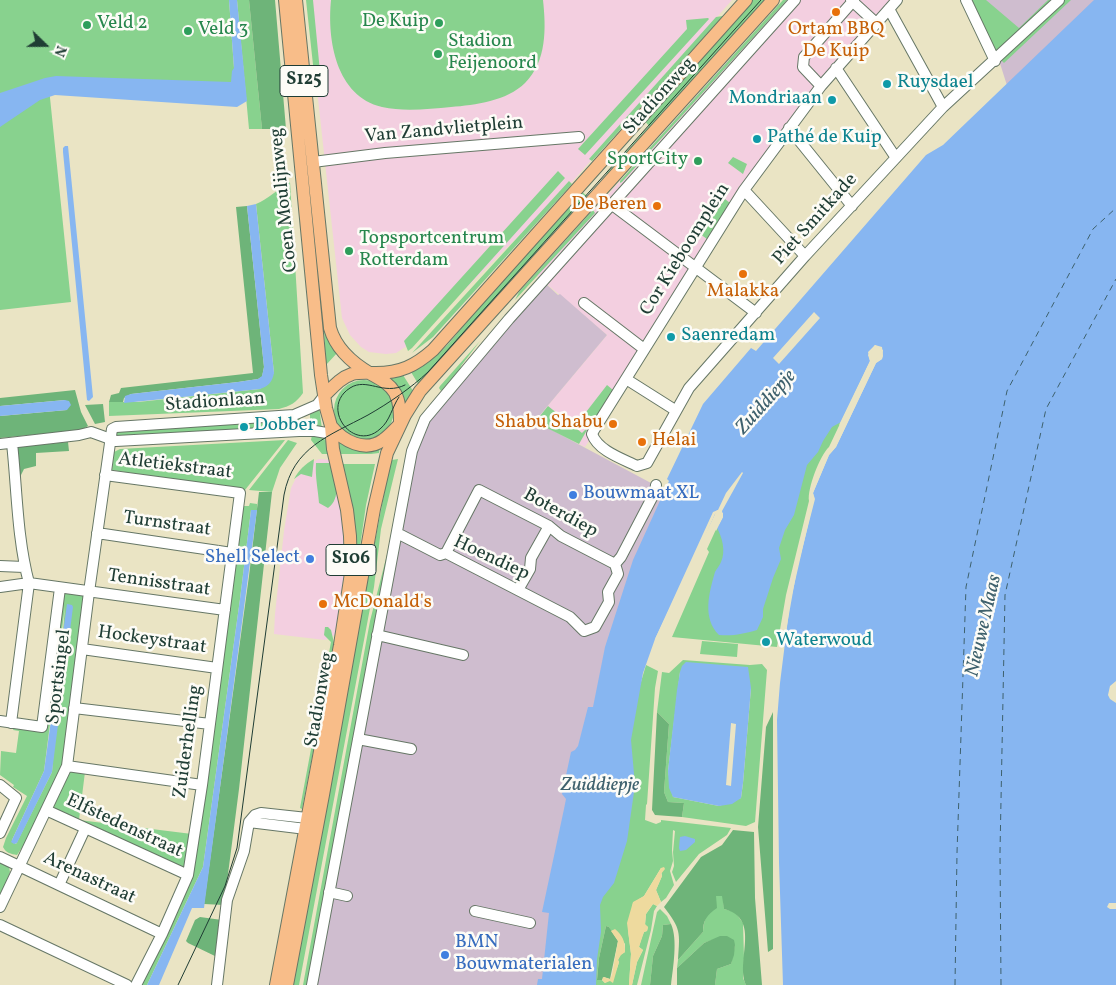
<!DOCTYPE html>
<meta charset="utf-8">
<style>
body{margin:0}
#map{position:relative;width:1116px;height:985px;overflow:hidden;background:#eae4c4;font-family:Vollkorn,serif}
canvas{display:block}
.north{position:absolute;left:20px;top:20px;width:50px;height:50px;-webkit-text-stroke:4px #fdfcf7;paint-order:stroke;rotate:112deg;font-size:14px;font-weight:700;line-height:20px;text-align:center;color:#1f3d34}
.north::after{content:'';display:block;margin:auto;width:18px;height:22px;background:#1f3d34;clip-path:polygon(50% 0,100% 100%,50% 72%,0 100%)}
</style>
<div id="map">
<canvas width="1116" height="985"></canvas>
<div class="north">N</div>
</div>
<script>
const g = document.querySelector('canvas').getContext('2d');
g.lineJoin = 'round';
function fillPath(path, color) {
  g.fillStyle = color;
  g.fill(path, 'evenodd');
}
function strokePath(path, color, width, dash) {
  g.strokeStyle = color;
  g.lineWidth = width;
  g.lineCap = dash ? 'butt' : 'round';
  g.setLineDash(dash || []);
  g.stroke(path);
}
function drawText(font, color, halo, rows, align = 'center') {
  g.font = font + ' Vollkorn,serif';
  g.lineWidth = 5;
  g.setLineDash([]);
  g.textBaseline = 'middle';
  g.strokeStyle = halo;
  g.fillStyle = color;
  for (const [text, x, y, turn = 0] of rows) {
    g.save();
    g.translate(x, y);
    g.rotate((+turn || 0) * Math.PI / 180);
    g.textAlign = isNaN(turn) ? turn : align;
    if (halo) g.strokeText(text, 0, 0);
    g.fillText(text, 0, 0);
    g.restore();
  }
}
fillPath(new Path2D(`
 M310 0H732L565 190 410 344 396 353 386 354 369 352 361 347 350 335 342 318 316 80Z
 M786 0H903L845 66 797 124 750 187 585 447 535 421 607 335 536 275 723 66Z
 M319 459 331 460 339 495 348 566 338 633 325 640 274 634 275 614 284 531 291 488 300 470 306 465Z`), '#f3cfe0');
fillPath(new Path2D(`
 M970 0H1114L1011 98 997 54Z
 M545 283 558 295 560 294 607 335 535 421 651 483 683 498 553 985H317L417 447 429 419Z`), '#cfbdcf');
fillPath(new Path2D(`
 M0 0H229L234 68 240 93 49 88 71 302 0 310Z
 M237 0H249L262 129H249Z
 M306 0H313L321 82 315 83Z
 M331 0H543C546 28 547 61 525 83 507 101 475 105 451 107 429 109 404 112 382 107 336 96 327 40 331 0Z
 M752 0H768L609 176 606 174 649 126 644 120Z
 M783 0H787L622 182 620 183V181Z
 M971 0H986L1019 28 1048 0H1053L997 52 994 51Z
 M1064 0H1071L1004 63 1000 59Z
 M723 16 592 161 589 159 716 17Z
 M708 18 709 19 585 155 578 149 687 29 686 20Z
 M733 157 747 164 743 174 728 163Z
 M558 171 565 178 412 348 408 351 404 341Z
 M569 181 572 184 433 337 412 353Z
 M290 182 303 393C296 403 290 406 279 409L109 416V402H138L260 389 274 373 256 204C268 199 278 189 290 182Z
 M581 191 587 196 542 245 545 247 420 387 411 372C443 359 462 325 484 300 516 264 548 228 581 191Z
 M725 199 730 203 707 239 700 234Z
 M593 210 595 213 515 300 519 292Z
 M324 324 338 352 326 365 325 363Z
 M480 341 461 366 460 370 441 391 439 388 440 386Z
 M864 373 829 447C820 455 807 489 809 501L786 595 777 647 672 637 709 552 707 549 718 525 770 508Z
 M403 375 415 394 402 412 396 385 390 378Z
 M334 410a30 30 0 1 1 60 0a30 30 0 1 1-60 0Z
 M607 385 613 390 593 422 589 421 583 416Z
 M319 406 322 429 310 428V412Z
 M548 406 582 433 586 429 587 430 579 444 535 422Z
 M300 417V427L116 438V432L255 423Z
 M312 435C327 437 326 440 330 454H322L311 440Z
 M334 438 380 446 379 453 371 454H337Z
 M285 440 245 490 112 470 114 452 120 449Z
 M288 440 297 443 280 468 272 492 249 490Z
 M314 459 312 477 301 474 294 479C299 470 305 464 314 459Z
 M398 459 381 529 374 587 299 985H291L385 489 392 460Z
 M316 463H333C335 478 342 498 328 508L319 503C318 489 315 477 316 463Z
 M339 464H375L366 505 354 588Z
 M250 503 257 504V510H251L240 599 203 867 147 985H141L183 895 194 868 242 506H249Z
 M392 535 308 985H303L370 621Z
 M62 593 85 596 63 765 25 843 17 855C11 854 6 853 3 847L6 838 27 796 13 787 14 785 0 775 1 751 16 753 19 731 13 730 14 727 43 731ZM65 606 52 772 16 844 12 840 44 771Z
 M325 627H328L331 630 335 647 326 700 320 716 302 809 300 808 331 642 324 635Z
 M702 641 738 644 737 657 700 654Z
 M683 660 750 665 762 664 767 670 755 822 746 826 682 817 684 803 668 802 664 792 669 724 657 712 662 672 669 673ZM680 672 751 688 743 783 741 798 719 806 673 797 668 771Z
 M646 665 658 671 655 688 647 804 646 805 645 820 656 824 661 822V820L731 828 727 835 699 854 676 882 672 872 674 866 673 852 675 831 673 830 672 850 673 861 670 871 674 885 666 898 661 902 656 890 662 876 661 868 644 896 633 903 628 930 631 954 629 985H591C602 878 614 769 646 665ZM606 926 609 927 611 931 615 930 625 944V952L620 955 618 960 619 962C617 970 613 979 605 983L602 980 597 979 599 958Z
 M69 770 85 772 79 820 192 834 186 870 51 807Z
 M0 863 9 867 10 872 0 898Z
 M716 895 723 896 724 909 735 912 743 923 744 958 743 978 746 985H715L717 969 731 964 735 945 712 940 704 943 677 968 678 960 703 932C703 919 711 907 716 895Z
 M653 904 657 906 654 911 651 930 637 985H632L637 962 643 950 639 947C640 943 642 936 644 932L647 931 648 927 645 925 646 914Z
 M660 909 667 916 671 924 663 925 662 936 653 956 650 985H641L657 912Z`), '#88d28e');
fillPath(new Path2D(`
 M249 0H275L286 129H262Z
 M247 206 264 367 262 377 258 379 238 382 131 394 124 398 123 402H109L111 395 119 393 121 388 253 373 236 207Z
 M75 390 81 412 88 426 81 430 0 438V416L67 410 65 400 0 406V398Z
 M103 404 105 422 95 424 85 405Z
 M68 442 69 451 36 453V466L24 469 20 477 16 447Z
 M259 492H272L239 789 224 905 204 904 249 576Z
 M657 712 669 724 664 792 668 802 684 803 682 817 655 815 652 810Z
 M773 712V949L768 952 758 827 766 727Z
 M733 830 754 832 755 898 762 985H746C735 960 762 919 724 909L722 896H716L717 908C707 915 703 920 703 932L678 960C680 932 681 929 664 907L701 857 722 845Z
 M200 917 222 920 217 957 188 943 186 941 195 920Z
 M671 924C678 939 673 968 671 985H650L653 956 662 936 663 925Z
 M606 926 609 927 618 941 610 979 604 977 602 980H597L599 958Z
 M720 936H727L734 940 735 945 734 955 731 964 717 969 715 985H677V968L704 943Z`), '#6eb479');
fillPath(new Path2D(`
 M664 867 665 869 661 874 662 876 656 890 661 902 657 906 653 904 646 914 645 924 648 927 647 931 644 932 639 947 643 950 637 962 632 985H629L631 954 627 923 633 902 644 896 661 868Z
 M615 929C623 936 625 941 625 952L621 955 618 960 619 962 613 983 610 981 605 983 602 980 603 977 610 979 612 975 618 941 611 931Z`), '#eeda9e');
fillPath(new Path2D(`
 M229 0H237L247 101 237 107 55 95 40 100 0 127V93L45 78 56 76 231 82 232 71 234 68Z
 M1094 0H1116V681L1110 686 1108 695 1110 699 1116 703V903H1109L1107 907 1110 909H1116V985H783L779 862 777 720 780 683 790 603 814 499 813 493 829 455 836 447 876 363 882 359 883 350 875 345 868 355 870 361 841 422 832 427 823 441 818 452 807 465 794 515 785 530 779 548 781 559 773 578 763 609V617L757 630C743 634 734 636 719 635 702 618 709 593 715 572 717 568 720 565 721 562 726 551 722 537 717 528L723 517V513L717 510 655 639 643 673 631 740 635 785 627 841 614 883 603 897 600 905 601 932 597 959 596 985H537L538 979H542L549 913 542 912 564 809 566 799 562 794 571 752 575 750 578 746 588 707H593L605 647 633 560 669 481 667 479 703 404 751 348 756 351 926 155 943 145Z
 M65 146H68L93 397 89 401 87 400 63 152V148Z
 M256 204 274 373C272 382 269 386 260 389L124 403 125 396 131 394 238 382 258 379 262 376 264 367 247 206Z
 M65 400 69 401 71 405 67 410 0 416V406Z
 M251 510H257L204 908H192L159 985H147L203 867 240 599Z
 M67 604 72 605 73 607 52 772 17 843 14 844 11 842 12 840 44 771Z
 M686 662 748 667 751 688 743 783 741 798 732 804 719 806 673 797 669 788 668 771 677 690 680 672 682 666Z
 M685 836 695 839V842L686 850 680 851 679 848 680 837Z`), '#87b6f1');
fillPath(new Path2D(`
 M814 312 820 318 779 364 773 358Z
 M875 345 882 347 883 356 882 359 876 363 836 447 829 455 813 493 815 499 797 569 783 648H781L794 568 812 499 810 492 826 454 834 445 873 362 881 355V351L877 348 873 349 871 352 872 362 843 423 839 425 870 361 868 352Z
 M742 472 743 473 722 511 723 517 716 531 714 527 721 516V514L718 513 715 514 667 621 659 638 655 639 713 512 718 510 726 493Z
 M731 723 736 724 731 786 726 785Z`), '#eae4c4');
strokePath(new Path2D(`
 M955 985 957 853 966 587 1007 391 1093 229 1116 208
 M1001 985 1000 852 1005 595 1046 409 1116 279`), '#3e616d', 1, [6, 5]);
const minor = new Path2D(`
 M851 0 876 23
 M897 0 821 86 744 190 594 430 592 434C598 451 623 459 637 466L647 463 689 388 805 256 943 107 1059 0
 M966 0 995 61
 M889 9 943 107
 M836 68 896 158
 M821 86 803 67 804 57 854 0
 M789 128 852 206
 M313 162 385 153 579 137
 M744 190 805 256
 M611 204 756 313
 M584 303 644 349
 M626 379 675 410
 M0 444 79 435 91 432 116 441 299 431H315L338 435
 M105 475 240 493 202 785 188 875 162 934 136 985
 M97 533 232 553
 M397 533 440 555 446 553 570 617 584 631 595 627 609 602 608 592 618 574 615 564 561 536 549 526 479 490 446 553
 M615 564 621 557 655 492 656 485
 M0 566 24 567
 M0 587 29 583 225 610
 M518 590 530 569 531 558 549 526
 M377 635 463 655
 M82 649 217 668
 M74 708 210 724
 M0 721 42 727 60 588
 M11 723 29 583C17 538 17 489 12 443
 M358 739 411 749
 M67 766 202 785
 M0 785 16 798 0 833
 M46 810 188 875
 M249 822 306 829 312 828
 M0 857 162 934
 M59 885 85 829
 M329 892 347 896
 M0 907 67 766 89 592 112 429 116 427 294 415 317 405 324 396
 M475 911 530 923
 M0 925 127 985
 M217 985 227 900 244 851 249 822 255 815 261 813 307 818 313 823
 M312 985 412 451 425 419 509 319 795 0`);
const major = new Path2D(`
 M296 0 330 328C336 349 352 363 371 374 380 379 389 383 395 393 400 402 400 413 400 424 395 429 389 436 383 440 365 453 343 441 331 426
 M324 396C333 387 340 378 352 374 360 372 368 373 376 373 400 373 415 366 433 350L746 0
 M276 985 340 645 351 573 350 536 347 510 333 449 331 426 326 408 321 375 285 0
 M287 985 323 795 374 509 387 453 405 415 420 391 773 0`);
strokePath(minor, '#676', 12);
strokePath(major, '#676', 14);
strokePath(minor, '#fff', 10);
strokePath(major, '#f8bd89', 12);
strokePath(new Path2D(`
 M399 397C392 407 390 421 380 429 354 453 319 408 350 388 367 377 383 396 405 385
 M178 985 225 886 237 848 284 495C293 447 329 436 368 415 389 403 411 388 428 372L761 0`), '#1f3d34', 1);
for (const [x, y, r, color] of [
 [836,12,5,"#e8710a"],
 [439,23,5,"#2e9e5b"],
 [87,25,5,"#2e9e5b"],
 [188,31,5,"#2e9e5b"],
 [438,54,5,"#2e9e5b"],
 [887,84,5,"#0f9aa8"],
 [832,100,5,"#0f9aa8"],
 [757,139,5,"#0f9aa8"],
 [698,161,5,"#2e9e5b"],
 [657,206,5,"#e8710a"],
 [349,251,5,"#2e9e5b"],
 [743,274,5,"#e8710a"],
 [671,337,5,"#0f9aa8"],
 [613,424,5,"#e8710a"],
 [244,427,5,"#0f9aa8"],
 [642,442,5,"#e8710a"],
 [573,495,5,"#3f7fe0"],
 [310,559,5,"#3f7fe0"],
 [323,604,5,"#e8710a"],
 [766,642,5,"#0f9aa8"],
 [445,955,5,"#3f7fe0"]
]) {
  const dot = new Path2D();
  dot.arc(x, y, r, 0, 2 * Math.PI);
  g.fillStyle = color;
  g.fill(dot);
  strokePath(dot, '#fdfcf7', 2);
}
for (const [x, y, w] of [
 [304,81,48],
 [351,560,50]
]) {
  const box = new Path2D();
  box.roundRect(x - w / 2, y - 15.5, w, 31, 4);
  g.fillStyle = '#fdfcf7';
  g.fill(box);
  strokePath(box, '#1f3d34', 1);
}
drawText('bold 18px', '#1f3d34', null, [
 ["S125",304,81],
 ["S106",351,560]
]);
drawText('19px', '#27864d', '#fdfcf7', [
 ["De Kuip",429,23,"right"],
 ["Veld 2",97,25],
 ["Veld 3",198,31],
 ["Stadion",448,43],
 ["Feijenoord",448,65],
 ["SportCity",688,161,"right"],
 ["Topsportcentrum",359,240],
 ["Rotterdam",359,262]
], 'left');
drawText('19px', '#c56008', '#fdfcf7', [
 ["Ortam BBQ",836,31],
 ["De Kuip",836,53],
 ["De Beren",647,206,"right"],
 ["Malakka",743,293],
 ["Shabu Shabu",603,424,"right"],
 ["Helai",652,442,"left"],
 ["McDonald's",333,604,"left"]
]);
drawText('19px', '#0d838f', '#fdfcf7', [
 ["Ruysdael",897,84],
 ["Mondriaan",822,100,"right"],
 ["Pathé de Kuip",767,139],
 ["Saenredam",681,337],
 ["Dobber",254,427],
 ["Waterwoud",776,642]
], 'left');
drawText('19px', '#1f3d34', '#fdfcf7', [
 ["Stadionweg",660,97,-48],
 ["Van Zandvlietplein",444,131,-5],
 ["Coen Moulijnweg",285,200,-96],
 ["Piet Smitkade",816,220,-48],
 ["Cor Kieboomplein",686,250,-58],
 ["Stadionlaan",215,403,-4],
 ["Atletiekstraat",175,467,7],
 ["Boterdiep",560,514,29],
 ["Turnstraat",167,525,8],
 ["Hoendiep",491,559,25],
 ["Tennisstraat",159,584,8],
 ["Hockeystraat",152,641,8],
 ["Sportsingel",60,677,-83],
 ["Stadionweg",321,700,-80],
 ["Zuiderhelling",189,742,-82],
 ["Elfstedenstraat",124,827,25],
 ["Arenastraat",89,879,25]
]);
drawText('19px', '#366cbe', '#fdfcf7', [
 ["Bouwmaat XL",583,495],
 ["Shell Select",300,559,"right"],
 ["BMN",455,944],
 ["Bouwmaterialen",455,966]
], 'left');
drawText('italic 20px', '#3e616d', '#fdfcf7', [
 ["Zuiddiepje",767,403,-48],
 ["Nieuwe Maas",985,626,-77],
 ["Zuiddiepje",600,786]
]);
</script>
